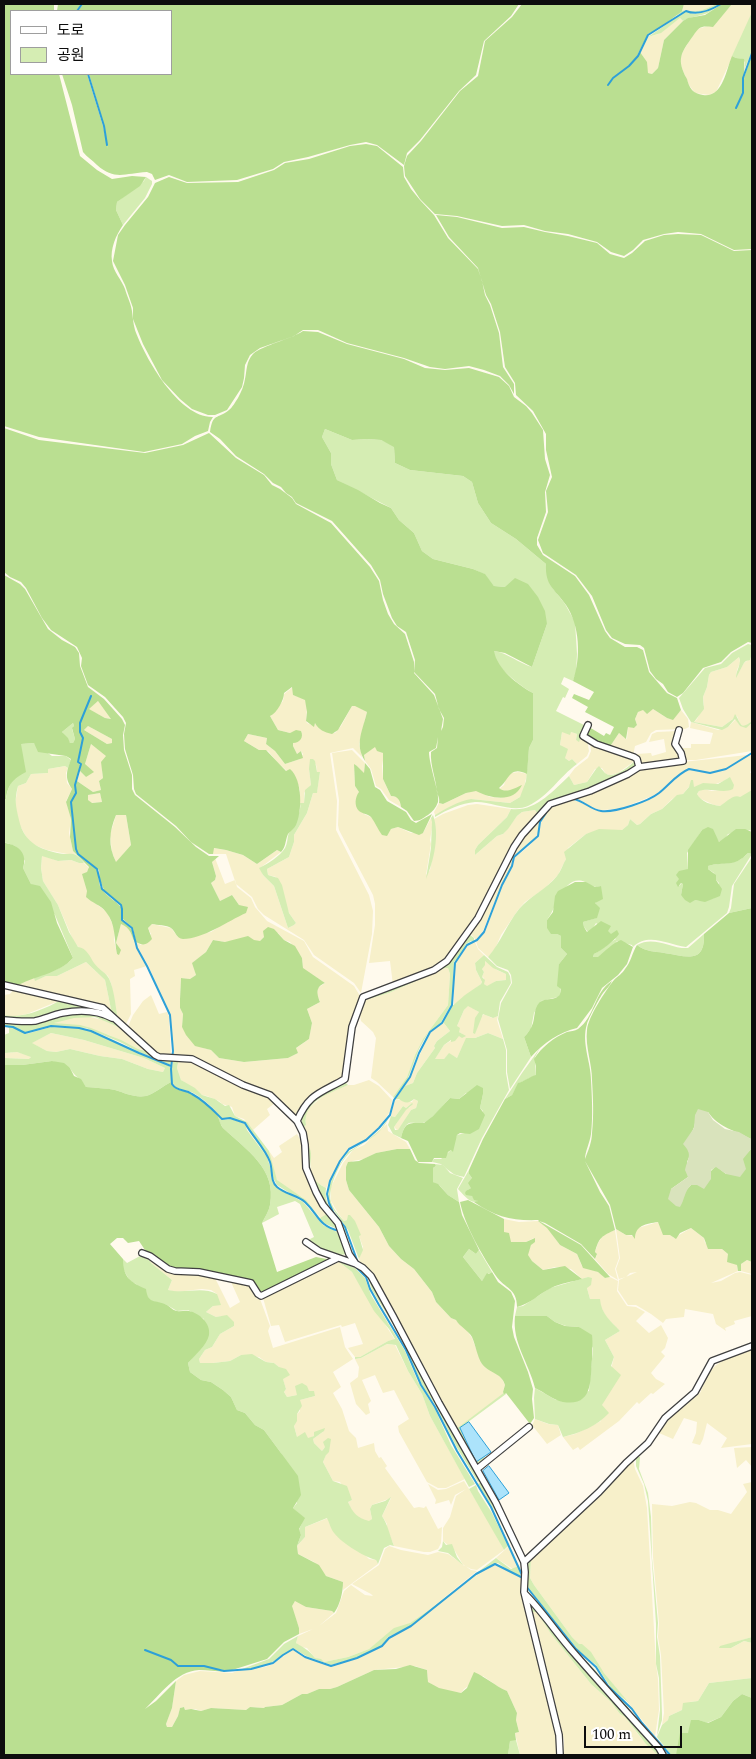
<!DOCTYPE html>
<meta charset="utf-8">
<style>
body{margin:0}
#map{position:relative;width:756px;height:1759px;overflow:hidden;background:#fffaed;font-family:Spectral,"Noto Sans KR",serif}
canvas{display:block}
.frame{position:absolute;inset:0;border:5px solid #0d0d0d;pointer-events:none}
.legend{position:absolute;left:10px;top:10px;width:162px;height:65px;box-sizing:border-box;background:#fff;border:1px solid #9e9e9e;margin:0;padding:6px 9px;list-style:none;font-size:15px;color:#0d0d0d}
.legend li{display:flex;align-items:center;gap:10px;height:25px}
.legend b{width:25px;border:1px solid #9e9e9e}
.scale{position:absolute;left:584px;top:1726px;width:98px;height:22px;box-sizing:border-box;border:2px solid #0d0d0d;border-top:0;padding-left:6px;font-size:15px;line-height:18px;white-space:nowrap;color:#0d0d0d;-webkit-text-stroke:4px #fff;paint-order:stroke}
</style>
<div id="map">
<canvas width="756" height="1759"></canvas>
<div class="frame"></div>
<ul class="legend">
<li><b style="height:6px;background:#fff"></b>도로</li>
<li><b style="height:14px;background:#d5edb3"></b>공원</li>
</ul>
<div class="scale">100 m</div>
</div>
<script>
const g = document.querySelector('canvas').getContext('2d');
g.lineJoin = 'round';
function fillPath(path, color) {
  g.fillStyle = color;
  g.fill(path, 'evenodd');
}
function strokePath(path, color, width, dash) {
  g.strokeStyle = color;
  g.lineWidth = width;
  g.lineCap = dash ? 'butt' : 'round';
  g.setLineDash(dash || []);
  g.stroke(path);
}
fillPath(new Path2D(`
 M684 4H716L706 9 693 12 687 10 682 11Z
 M732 4H752V12L746 28 716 92 709 95 695 93 689 85 681 66 680 59 683 51 697 29 715 24 718 19Z
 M680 18 683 21 664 40 658 68 652 74 648 73 644 58 640 52 648 37 658 34Z
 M752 654V721L747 725 743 726 740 724 737 716 722 727 694 722 697 719 704 705 703 697 707 687 709 675 711 672 727 667 739 657 740 663 737 670 736 677 744 663 751 658Z
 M293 687V695L305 699 307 708 306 721 307 723 314 726 315 722 319 728 329 733H335L341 726 352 706 355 705 367 712 359 744 362 757 353 748 330 753 337 801 336 830 369 895 373 911 372 934 361 993 354 983 314 955 304 940 264 915 258 909 252 897 236 884 226 854H213V848L226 850 243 855 257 864 277 850 281 852 260 868 263 875 274 886 288 928 294 925 296 923 289 913 276 877 268 875 267 869 289 857 294 842V835L307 813 313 793 317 792 320 772H317L316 764 309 769 311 785 304 793V803L302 805 300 803 299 800 300 790 296 779 278 763 268 751 259 750 244 741 248 734 267 738 266 744 275 751 285 764 300 759 303 754 301 751 297 754 293 746V743L302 736 301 731 290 733 278 730 270 716 283 701 284 694Z
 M98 701 112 719 105 718 88 709Z
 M643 709H653L667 718 673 719 681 710 688 719 689 727 685 729 656 730 651 733 646 742 635 746 633 756 609 748 619 733 627 739 628 726 634 728 637 725 635 719 638 712Z
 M736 719 740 726 750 725 752 723V751L696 760H685L681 748H691V744H710L713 733 690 728 691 722 718 730 728 727Z
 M88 726 112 739V743L107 744 84 730Z
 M678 731 675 739 682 760 641 766 637 754 651 753 652 756 666 752 664 739 649 742 652 734 657 732Z
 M562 732H571L577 734 576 740 579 741 583 737 587 739 589 751 587 756 577 764 572 759 569 761 565 758 560 745Z
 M590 742 636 760 618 773 610 775 606 774 602 768 595 769 587 782 574 785 569 776 575 768 588 758 591 751Z
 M91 744 107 756 102 770 103 778 99 781 101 790 93 792 77 781 80 771 86 777 85 764Z
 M375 746 384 754 382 766 383 779 391 796 397 797 399 799 401 807 389 800 381 789 376 786 371 769 365 761 364 755Z
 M352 750 365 763 364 774 357 766 354 765 355 786 359 792 364 814 371 817 388 833 391 829 398 827 411 833H423L431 818 433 822 430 840 431 844 426 875 430 870 435 845 434 819 443 814 468 805 477 804 511 809 507 817 478 845 475 850V855L497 836 503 834 517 816 522 812 535 810 539 816 526 830 477 918 443 963 393 985 390 961 369 963 375 925V904L373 895 339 830 338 825 339 800 332 753Z
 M747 755 745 757 752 755V766L750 773H752V790L747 794 720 806 714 805 699 798 697 794 699 791 703 789 712 791 720 790 728 778 724 781 713 785 694 787 692 783 683 794 672 799 662 809 651 814 640 824 637 825 630 819 628 825 622 830H609L586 834 568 848 566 859 558 875 544 889 525 902 518 910 501 935 495 949 488 957 478 948 476 941 486 929 502 886 513 865 515 857 527 848 538 836 542 819 551 808 573 799 601 812 616 811 655 797 676 777 655 795 619 809 601 810 593 808 576 798 637 770 683 762Z
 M65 766 68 768 66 773 67 783 72 789 66 801 71 819 69 833 73 851 77 856 47 850 32 844 28 840 19 824 15 804 18 786 26 783 31 774 48 773V769Z
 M519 772 527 774 523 792 520 797 510 803 471 799 435 815 434 812 439 803 443 804 466 793 476 790 490 797 501 798 513 794 499 789 504 785 506 778 511 773Z
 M100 793 102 802 91 803 88 800V795Z
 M116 815H126L131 845 116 863 112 852 110 835Z
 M542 815 540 821 538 834 529 845 513 857 512 866 501 886 483 931 476 940 469 932 516 846Z
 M42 855 58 861 71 860 79 863H84L89 868 87 872V897L107 912 115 930 114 940 117 954 116 943 121 924 127 927 132 935 136 948 147 966 134 970 135 976 130 979 131 1014 125 1026 118 1020 111 983 108 976 95 966 74 942 58 905 43 881 41 868Z
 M215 858 225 884 235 880 237 887 251 898 255 907 267 921 304 941 313 957 354 986 360 996 346 1074 296 1114H293L279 1101 243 1084 209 1065 173 1056 170 1015 148 965 137 947 136 942 141 945 151 934 148 928 152 924 171 928 178 937 211 932 231 919 239 905 232 895 220 901 211 883 215 880 216 876 212 862ZM278 933 284 940 290 942 302 958 303 969 325 983 318 988 317 994 320 1002 307 1009 312 1023 309 1039 295 1049 298 1053 288 1058 244 1062 219 1058 211 1050 204 1048 182 1027 183 1014 180 1008V999L181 978 190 979 196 975 193 963 206 952 213 940 225 942 234 941H260L264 937Z
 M475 942 478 949 484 955 475 963 476 970 482 982 481 984 454 1005V966L468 945Z
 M485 961 497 970 506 974V980L496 981 487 987 484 984V978L482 977 484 972 482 969Z
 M86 962 105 980 112 1014 15 987 24 981 34 978 36 980 46 976H57Z
 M445 968H448L450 974 448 1005 423 1039 415 1055 407 1077 393 1097 377 1082 371 1078 376 1038 373 1032 361 1021 360 1016 365 1000 389 993Z
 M14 989 61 1000 27 1014 11 1017 4 1015V995L10 994Z
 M151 995 159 1014 167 1012 169 1016 171 1056H164L153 1052 127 1029 133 1015 143 1001Z
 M468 1005 479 1012 475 1033 481 1017 484 1014 492 1018 498 1016 497 1020 503 1039 488 1033 475 1038H467L457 1058 449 1054 444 1059 434 1060 444 1045 462 1034 459 1032 457 1026 464 1010Z
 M86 1016 103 1020 123 1029 146 1050 138 1049 109 1035 85 1027 54 1023 63 1019Z
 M443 1022 450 1031 437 1041 434 1046 435 1048 417 1073 413 1083 405 1086 430 1033Z
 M51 1033 84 1040 144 1058 165 1068 163 1072 148 1069 122 1059 100 1056 70 1049 56 1052 47 1051 31 1043Z
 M17 1052 31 1056 30 1059 5 1058V1053Z
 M179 1058H184L267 1097 275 1103 267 1109 270 1115 253 1130 244 1119 235 1116 232 1107 222 1104 219 1101 207 1096 202 1095 181 1080 177 1068Z
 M369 1080 379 1086 392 1100 391 1110 381 1125 365 1140 350 1147 346 1151 326 1188 316 1182 311 1172 310 1150 303 1128 306 1125 305 1114 310 1107 326 1094 348 1085H354Z
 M395 1099 412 1102 414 1099 418 1101 416 1108 411 1110 398 1131 394 1127 406 1109 410 1107 412 1103 406 1108 403 1106 395 1117 391 1116Z
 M387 1124 388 1131 406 1142 410 1149H397L376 1153 364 1159 353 1161 346 1167V1180L349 1190 379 1227 389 1246 401 1259 414 1269 432 1292 436 1302 451 1318 456 1320 466 1329 472 1338 482 1364 501 1377 505 1385 503 1392 504 1394 456 1429 372 1273 361 1265 359 1259 363 1247 359 1236 347 1220 344 1221 338 1213 331 1201V1187L343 1163 353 1150 364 1145Z
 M297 1134 302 1143 318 1200 327 1214 322 1219 302 1197 279 1183 274 1174 269 1151 274 1158 282 1152 279 1146Z
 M504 1219 519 1222 538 1221 547 1227 560 1245 577 1254 582 1266 601 1273 605 1278 610 1277 618 1281 617 1291 627 1306 636 1307 645 1312 636 1321 649 1333 661 1325 668 1338 665 1348 661 1352 665 1356 651 1373 656 1379 665 1384 653 1394 651 1393 639 1404 637 1402 619 1421 580 1450 578 1447 573 1450 563 1437 575 1434 601 1421 602 1405 614 1357 605 1340 620 1331 606 1317 601 1307 590 1299 587 1288 588 1277 582 1279 571 1269 555 1267 543 1270 532 1261 527 1255 534 1238 526 1242H510L504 1233Z
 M658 1222 674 1238 691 1228 704 1238 705 1243 722 1249 728 1254 737 1265 738 1271 711 1283 721 1281 735 1273 740 1272 752 1275V1316L734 1321 735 1324 725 1328 726 1331 716 1324 713 1314 685 1309 684 1317 666 1319 663 1323 651 1314 636 1305H628L618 1290 619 1280 637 1272 630 1273 626 1277 619 1279 616 1269 620 1258 616 1229 626 1235 635 1236V1232L638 1228Z
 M615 1230 619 1258 615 1269 618 1280 608 1274 595 1259 597 1255 595 1252 598 1243 604 1234Z
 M149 1260 169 1272 215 1278 230 1308 240 1302 231 1282 251 1286 257 1299H260L270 1326 268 1331 273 1348 340 1327 345 1347 353 1359 333 1372 341 1387 333 1393 342 1409 349 1431 356 1438 358 1448 374 1443 375 1451 379 1458 381 1457 387 1466 385 1468 414 1508 419 1507 424 1508 426 1506 438 1529 442 1527 441 1543 438 1549 430 1552H424L394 1546 387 1528V1524L382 1516 391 1498 372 1505 370 1509 372 1519 369 1522 358 1518 352 1511 348 1502 352 1500 340 1482 333 1481 323 1462 330 1444 325 1447 322 1451 314 1443 313 1439 324 1431 308 1439 297 1437 294 1426 297 1414 300 1411V1400L315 1396 297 1395 287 1397 284 1392 286 1389 279 1367 274 1363 266 1362 259 1357 241 1355 230 1361 213 1363H200L199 1359 205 1350 212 1347 220 1334 234 1326 223 1316 216 1317 206 1312 213 1306 217 1294 211 1290 202 1289 176 1292 168 1290 172 1280 151 1263Z
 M747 1260 752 1262V1274L741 1271V1264Z
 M339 1262 352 1272 395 1340 388 1341 360 1357H355L348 1348 363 1344 355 1323 342 1327 341 1325 285 1342 279 1325 271 1326 263 1298Z
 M387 1344 395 1345 408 1371 422 1394 430 1416 465 1479 446 1488H438L427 1482 399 1432 398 1426 409 1419 394 1390 383 1393 375 1375 362 1380 371 1401 368 1404 370 1413 366 1415 356 1404 350 1383 358 1377 359 1367 355 1359 361 1358Z
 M752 1349V1444L721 1448 727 1438 707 1423 703 1439 700 1445 692 1443 696 1433 697 1422 684 1418 673 1439 659 1433 670 1418 700 1393 709 1373 715 1366 725 1359Z
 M535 1419 548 1424 558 1425 561 1435 547 1444 532 1425Z
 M752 1447V1467L746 1460 737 1468 734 1448Z
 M633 1459 635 1469 643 1486 647 1508 656 1664 658 1679 659 1710 655 1736 599 1667 572 1637 534 1585 530 1578 531 1559 600 1496Z
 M464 1481 484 1513 504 1550 477 1570 471 1569 463 1565 455 1551 443 1541V1528L450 1517 456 1496 466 1489 455 1495 451 1505 449 1500 435 1504 436 1500 428 1484 438 1490 446 1489Z
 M752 1482V1637L735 1642 731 1648 744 1641 752 1643V1678L709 1683 698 1701 690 1702 682 1710 669 1716 668 1720 662 1725 664 1713 661 1655 658 1637 659 1623 653 1557 652 1504 672 1506 690 1502 696 1503 710 1510H718L731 1514 747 1492 743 1484Z
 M328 1518 369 1559 376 1560 378 1564 343 1590V1582L326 1576 314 1562 298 1554 297 1546 305 1537V1527Z
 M389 1546 401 1550 428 1555 438 1552 448 1554 471 1570 477 1571 429 1610 410 1623 390 1633 369 1649 348 1657 324 1662 315 1658 307 1648 301 1647 296 1643 298 1636 313 1629 299 1634V1628L291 1606 296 1600 306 1607 332 1611 334 1613 319 1626 336 1613 344 1591 351 1585 365 1595 373 1596 371 1594 352 1584 379 1565 385 1549Z
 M508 1547 519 1566 513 1569 496 1558Z
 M496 1564 523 1578 558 1735 559 1755H520L515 1733 519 1732 516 1720 517 1713 507 1691 500 1688 483 1676 464 1689 461 1693 450 1692 439 1689 428 1682 427 1670 415 1666 374 1670 337 1687 330 1689H319L307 1694H302L282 1705 265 1707 264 1708 250 1707 246 1710 211 1708 201 1711 195 1709 185 1710 184 1707 180 1708 178 1716 172 1727H167L166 1724 172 1708 176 1681 184 1675 200 1671 232 1673 240 1670 265 1667 273 1664 293 1649 305 1657 331 1666 357 1658 382 1646 389 1638 411 1626 476 1574Z
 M537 1611 551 1634 591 1684 611 1702 620 1714 625 1717 641 1738 658 1755H564V1740L532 1612Z`), '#f7f0ca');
fillPath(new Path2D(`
 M716 4H720L713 9 690 13 695 14 714 9C704 17 693 15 683 21L680 18 661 33 648 37 686 11 675 16C684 6 687 13 697 11 704 10 710 7 716 4Z
 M752 12V51L745 68V62L742 59 736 58 732 56Z
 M146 177 152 181V184L145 198 123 225 116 210 117 202 144 181Z
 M325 429 352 440 367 439 381 440 394 446 395 463 410 470 463 476 472 482 478 503 491 523 516 539 546 564 551 586 565 604 575 622 577 654 576 673 573 681 564 677 561 684 569 689 565 698 563 697 556 711 586 726 579 742 576 740 577 734 571 732 570 735 562 732 560 745 568 749 565 758 569 761 572 759 577 764C559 777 549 796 528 806 512 813 491 801 475 802 462 803 446 810 435 817V815C445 809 459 801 471 799L510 803 520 797 526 781 529 748 533 740V693C523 688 500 670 495 659 494 657 494 654 494 651 508 653 518 663 532 667L547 624 505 587 494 586 484 574 473 569 433 559 422 551 414 533 399 520 391 508 337 480 331 464V453L322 437Z
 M748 644 752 645V654L750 660 746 661 744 663 736 678C736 670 742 664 739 657L727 667 711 672 709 675 707 687 703 697 704 709 694 722 722 727 733 719 735 714C741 723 740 731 752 721V723L746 728 740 726 735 719 728 727 722 730 691 722 683 709 679 698 705 668 721 664 732 653Z
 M73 723 74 726 72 729 75 739 73 743H70L62 732Z
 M34 743 52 756H66L71 760 68 768 65 766 48 769V773L31 774 26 783 18 786C14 801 16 806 19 820 24 844 43 851 64 854 68 854 72 853 76 855 79 857 82 860 84 863H79L71 860 58 861 42 856 41 868 43 881 58 905 69 932 78 947C87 948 90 957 94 963 98 969 105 972 108 977 114 986 116 1009 118 1020L112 1014 105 980 86 962 57 976H46L35 981 34 978C47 972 64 969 73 958L55 915 31 884 23 868 25 861 15 846 4 842V800L6 799C8 783 15 777 24 765L20 744Z
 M310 759H313L315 761 317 772H320L317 793H313L307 813 294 835V842L289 857 267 869 268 875 278 878 282 885 289 913 296 923 294 925 288 928 274 886 263 875 259 868C268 864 280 856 285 848 288 843 287 837 289 833 294 825 302 812 300 803H304L305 790 311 785 309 769Z
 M636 760V766L634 768 590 790 550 803 539 816 535 810 522 812 517 816 508 829 503 834 497 836 475 855V850L478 845 507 817 511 809C535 812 553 791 569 776L574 785 587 782 596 769 599 766C601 768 603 771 605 773 613 780 630 766 636 760Z
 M730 777 734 785 733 789C723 794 709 787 699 791L697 794C701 802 712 805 720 806 727 802 733 794 740 797L752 790V832L750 830 728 834 724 840 719 842 716 837 702 830 687 853 688 869 679 879V886L682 883 683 884 681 895C695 900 699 903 714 898L719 883 716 880 714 873 708 869V866C724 861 735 867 748 853L752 854 732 886 729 907 727 913 686 947C668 945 649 932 633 947L632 945 617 941C613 948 604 952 598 958L593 957 594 954C602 950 608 943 616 939L596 923 592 930 588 932 584 927 583 922 596 918 597 906 595 903 598 900 601 886 596 887C591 886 589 884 585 882 564 873 556 909 547 920L557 934 561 936V948L567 954 559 964 561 994 558 997 541 1001 534 1013 531 1029 524 1037 531 1057 510 1089 507 1072V1050L498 1019 501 1003 512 983 511 975 508 970 497 966 488 957C501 942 507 924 519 909 530 896 547 889 557 876 561 871 563 864 566 859L564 852 586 834 599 829 622 830 628 825 630 819 637 825 640 824 651 814 662 809 677 795 683 794 689 787 691 780H693L694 787 703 783 718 784Z
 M433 815C440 834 434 861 426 879L431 848 432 822 431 818Z
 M752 857V908L729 913 731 908 734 884Z
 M469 934 474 938V941H471L466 944 462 953 454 962 452 1003 440 1024 428 1033 419 1049 407 1081 394 1098 393 1097 407 1077 415 1055 423 1039 448 1005 450 974 448 968H445L389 993 365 1000 367 997 436 970Z
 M704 934C705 965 686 956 664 953 654 951 646 952 637 945 654 935 671 949 688 948Z
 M484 955 497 967 508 972 510 976 511 983 500 1002 498 1016 493 1018 483 1014 475 1034 473 1033 475 1018 479 1012 468 1006 464 1010 457 1026 460 1028 459 1032 466 1036 462 1038 459 1036 455 1041 451 1042V1040L444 1045 435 1059H444L449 1053 457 1058 466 1038H475L488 1033 503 1039 506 1050V1073L509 1090 482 1138 464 1177C460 1176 454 1175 451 1172 441 1165 447 1165 432 1162L434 1159H441L451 1150 457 1135 465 1133 483 1111 480 1108 483 1094 466 1093 459 1099 450 1098C443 1105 436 1115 427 1121 415 1129 407 1112 401 1138L393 1134 388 1125 391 1116 395 1117 403 1106 406 1108 412 1103 413 1104 406 1110 394 1127 395 1130H398L411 1110 416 1108 418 1101 414 1099C409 1104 404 1103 399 1099H395L405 1086 413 1083 417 1073 435 1048 434 1046 437 1041 450 1031 443 1022 450 1008 465 995 481 984 482 982 476 970 475 963ZM485 961 493 968 506 974V980L496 981 487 986 484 984 485 980 482 977 484 972 482 969 485 965Z
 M61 1000 104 1012 83 1011 42 1019H4V1015C22 1019 45 1009 61 1000Z
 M75 1014C89 1014 115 1018 123 1029L95 1017 74 1018 54 1023 80 1025 91 1028 121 1040 138 1049 172 1058 171 1065 139 1052 120 1042 86 1028 51 1026 25 1033 12 1027 26 1034 51 1027 79 1028 91 1031 138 1053 168 1065 171 1068V1082C163 1086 154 1094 146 1096 135 1098 125 1093 115 1090 105 1088 96 1088 86 1087 81 1079 74 1076 70 1068L52 1061 22 1065H4V1035L9 1033V1028L4 1025V1022L35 1023ZM51 1033 84 1040 144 1058 165 1068 163 1072 148 1069 122 1059 100 1056 70 1049 56 1052 47 1051 32 1043ZM17 1052 31 1057 29 1059 5 1058V1053Z
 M540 1048 535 1057 536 1076C529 1077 525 1081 519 1083L512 1095 505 1099 522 1073Z
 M174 1057 179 1058 177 1068 181 1080 195 1088 202 1095 215 1099 225 1106 229 1105 235 1116 247 1122 269 1151 277 1180 306 1200 320 1218 327 1214 338 1226 340 1230 321 1222 307 1204 277 1185 272 1176 270 1161 249 1131 246 1123 229 1118H221C216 1110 201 1096 191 1092 188 1090 183 1091 180 1089 167 1085 172 1067 174 1057Z
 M345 1082 348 1085C331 1093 302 1101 306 1125L303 1128C296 1102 327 1091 345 1082Z
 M217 1114 222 1120 231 1119 245 1124 247 1130 267 1157 271 1170V1177L276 1187 303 1202 323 1225 341 1234 346 1254C331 1258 319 1250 306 1241L314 1237 300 1204 295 1201 277 1207 279 1214 262 1223C265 1217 269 1211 270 1205 277 1168 246 1150 223 1128L220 1123Z
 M389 1117C382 1134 368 1140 353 1150 341 1158 327 1188 331 1202 333 1209 339 1215 344 1221L347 1220 348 1215H350L355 1221 361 1235 359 1236 363 1250 359 1259 348 1230 330 1205 328 1196 329 1186 338 1167 348 1152 368 1140 381 1129Z
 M308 1145C318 1160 298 1173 326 1188 323 1210 340 1215 346 1232L342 1231C325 1205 305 1178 308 1145Z
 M435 1164 443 1165 450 1173 463 1178 457 1189 459 1202 448 1195 440 1186 433 1182V1168L436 1166Z
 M469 1170V1174L472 1178 471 1188 468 1190 472 1196 478 1201 477 1202C469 1203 463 1194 458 1189Z
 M469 1249 476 1254 479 1250 492 1272 489 1274 488 1273 482 1281 463 1257Z
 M140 1256 149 1260 151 1263 172 1280 168 1290C185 1294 202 1286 217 1294L221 1305 213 1306 206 1312 216 1317 227 1315 234 1322V1326L220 1334 212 1347 205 1350 199 1359 200 1363H213L230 1361 241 1355 252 1354 266 1362 274 1363 279 1367 286 1369 290 1375 283 1379 286 1389 284 1392 287 1397 297 1395 295 1386 302 1383 307 1386 309 1391H314L315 1396 300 1400 302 1406 297 1414V1421L294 1426 297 1437 305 1432 308 1438 314 1436V1432L325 1428 324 1431 313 1439 314 1443 322 1451 325 1447 323 1442 328 1438 331 1439 329 1452 326 1455 323 1462 333 1481 347 1486 352 1500 348 1502C353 1513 357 1518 369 1521L372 1519 370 1509 372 1505 385 1501 391 1497 382 1516C388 1525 390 1536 394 1546L390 1545 384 1548 378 1564 376 1560C364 1557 338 1541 332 1530 330 1526 329 1522 327 1518L305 1527V1537L297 1546 301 1535 299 1530 304 1518 293 1508 297 1503 281 1453 264 1430 255 1425 245 1413 237 1410 231 1397 223 1390 211 1382 201 1380 190 1372 188 1363 204 1344V1319L188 1310 177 1311 167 1305 151 1301 136 1284 130 1281 123 1269V1259L127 1263Z
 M339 1262 355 1268 365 1278 371 1295 405 1351 418 1382 435 1409 451 1445 475 1484 469 1487 430 1416 422 1394 408 1371 396 1345 387 1344 361 1358 355 1359V1357H360L388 1341 395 1339 389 1329 374 1311 352 1272Z
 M359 1268 370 1277 482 1480 478 1482 456 1446 436 1406 423 1387 401 1337 372 1290 368 1276 359 1269Z
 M588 1277 592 1278 591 1285 587 1288 590 1299H600C601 1314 611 1321 620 1331L605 1340 614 1357 611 1366 621 1375 602 1405 609 1413C597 1426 580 1433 563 1437L558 1425 549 1424 535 1419 534 1398 535 1388 556 1400 589 1391 593 1348 579 1327 566 1326 555 1322 547 1316H515L517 1307 523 1306 550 1288Z
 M505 1392 506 1394 460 1428 476 1461 484 1457 485 1458 477 1464 456 1429Z
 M636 1457H640L639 1469 648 1493 651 1517 652 1558 658 1623 657 1637 660 1656 662 1714V1720L657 1736 660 1710 659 1678 656 1664V1624L648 1501 644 1484 636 1466Z
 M482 1481 513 1543 511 1544 498 1516 478 1484Z
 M476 1485 478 1491 492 1513 508 1546 504 1550 469 1489Z
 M443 1541 446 1545 452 1544 457 1557 463 1565 448 1553 438 1551 442 1547Z
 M496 1558 511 1569 519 1566 521 1576 509 1571 498 1563 485 1568 411 1626 388 1637 382 1646 356 1658 331 1665 306 1656 293 1648C277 1659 264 1671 242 1669L269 1659 284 1644 298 1636 296 1643C304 1648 309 1650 315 1658L321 1659 324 1662 348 1657 369 1649 394 1628 410 1623 429 1610Z
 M531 1559 530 1578 534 1585 572 1637 579 1644H582L591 1652 604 1673 629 1703 611 1688 596 1665 579 1651 529 1589C525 1580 525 1567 531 1559Z
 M525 1585 527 1591 542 1607 574 1649 596 1671 606 1685 627 1706 640 1725 664 1750 665 1753 664 1755 525 1593Z
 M533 1606 536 1607 551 1628 597 1683 611 1695 661 1755H658L646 1744 625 1717 620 1714 611 1702 591 1684 551 1634 537 1612H532L531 1608Z
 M752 1637V1643L744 1641 731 1648H719L720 1646Z
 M752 1678V1698L742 1694 733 1701 721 1717 707 1723 699 1720 688 1733 676 1755H671L657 1737 662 1725 668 1720 669 1716 682 1710 683 1703 698 1701 709 1683Z
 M510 1740H516L520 1755H508Z`), '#d5edb3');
fillPath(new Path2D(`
 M4 4H54V11H11V74H59L80 156 97 170 112 179 132 176 146 177 140 186 117 202 116 210 123 225C116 235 110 249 112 261 113 272 122 280 125 289 127 296 131 304 132 311 133 318 133 323 135 330 145 358 179 418 213 417L210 422 208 431 195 436 182 444 144 452 39 437 4 426Z
 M58 4H82L76 11H57Z
 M83 4H519L511 16 484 41 476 75 459 91 420 140 407 153 404 165 377 145 366 142 350 145 308 157 284 162 273 169 237 180 187 182 169 175 155 180 152 174 147 172C125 173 115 181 97 165 92 160 87 157 83 152L72 105 62 74H87L103 126 108 149 104 125 89 74H171V11H78Z
 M522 4H684L682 11 660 28 648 34 637 56 629 66 640 52 647 62 648 73 652 74 658 68 664 40 683 21 688 18 705 15 722 4H732L713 27C701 26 700 26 693 36 681 53 676 59 687 79 688 83 689 86 692 90 695 93 698 94 703 95 723 98 726 70 732 56L736 58 744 59C745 63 744 89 743 93 741 98 737 103 736 108L744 93V78L751 57 752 249 734 250 701 234 678 232 664 234 643 240 633 250 624 256 611 252 597 242 568 234 545 231 524 225 502 226 457 216 435 214 420 199 405 176 404 166 407 156 421 141 460 91 478 76 485 41 512 17Z
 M366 144 377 146 403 167 404 177 411 189 420 200 434 215 448 238 478 269 482 281 485 295 490 305 499 333 503 367 514 384V394L509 385 500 376 484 370 469 366 445 369 430 367 404 358 347 343 318 330H303L294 336 260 348 250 355 245 365 244 378 242 387 227 410 215 415H208L192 409 180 399 162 380 143 344 133 319V308L125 285 113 261 118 235 125 225 148 197 155 183 169 177 187 183 238 182 274 170 285 163 309 159 350 146Z
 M436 215 457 217 502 228 524 227 545 232 568 236 597 243 610 254 624 258 632 253 645 241 664 235 678 234 701 235 734 251 752 250V643L748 642 731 652 721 662 703 668 683 693 677 697 668 692 663 684 656 679 650 671 644 648 640 645 625 644 612 638 606 630 592 596 576 575 543 553 538 540 548 512 546 491 552 477 546 450V434L533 411 516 395 515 383 505 367 500 332 491 304 486 295 478 268 449 237Z
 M303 331 318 332 347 344 404 359 425 368 445 370 469 368 499 377 509 386 514 397 526 406 532 413 543 430 545 459 550 475 545 492 546 512 537 538V545L543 555 575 576 589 595 605 631 610 638 625 647H637L643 650 649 672 667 693 677 698 681 710 673 720 667 718 653 709 647 714 643 710 638 712 635 719 637 725 634 728 628 727 626 739 619 733 609 748 584 735 589 727 604 736 606 733 610 735 614 727 585 712 588 707 572 698 574 694 589 700 594 692 573 681C581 657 580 626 566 605 554 588 545 586 546 564L516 539 491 523 478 503 472 482 463 476 410 470 395 463 394 447 381 440 367 439 352 440 325 429 322 437 331 453V464L337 480 358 490 380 503 391 508 399 520 414 533 422 551 433 559 473 569 485 574 494 586 505 587 515 578 528 584 538 597 545 611 547 624 532 667 505 653 494 651C497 669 518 685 533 693V740L529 748 527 774C509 765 509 781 499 788 506 794 515 788 522 785 513 804 490 798 476 791L466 793 443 804 439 803C440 798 438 796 437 792 436 779 430 765 431 752L437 748 438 737 436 748 429 752C429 765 440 794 438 802 436 808 432 812 428 815 423 818 420 821 414 821L407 811 401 807C400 800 398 796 391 796L383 779V753L377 751 375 747 364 755 365 761C354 744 363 730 367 712L355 706H352L338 730 332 734C324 732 319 730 315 723L314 727 306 721 307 712 305 700 293 695 292 687 284 693C284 700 277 713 270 716L278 730 290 733 296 730 301 731C304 737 300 743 293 743V746L297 754 301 751 303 758 285 764 275 751 266 744 267 738 248 734 244 741 259 750H266L286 771 290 769C303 780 302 812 296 825 294 829 290 831 288 834 285 841 286 847 281 852L277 850 257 864 243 855 226 850 214 848 213 854H209L191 842 176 826 136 794 134 789 133 775 125 749 124 734 126 723 123 717 105 697 88 685 81 666 82 658 77 647 51 630 42 618 26 588 21 582 10 577 4 572V428L39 440 145 453 183 445 209 433 236 458 264 475 272 485 280 489 292 498 296 504 331 523 370 567 379 581 383 600 388 614 394 624 405 634 414 662V673L434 695 443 719 441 731 443 727 444 718 439 709 435 694 414 672 415 660 406 632 397 626 392 618 383 594 380 580 371 565 332 521 296 503 292 497 286 493 281 487 273 483 264 474 236 456 220 439 210 432C213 412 217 420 229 410 232 408 236 401 238 398 241 392 244 386 245 379 247 370 246 362 253 354 263 345 289 340 303 331Z
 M4 575 20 584 25 589 48 629 62 640 75 647 79 653 80 666 88 687 104 699 122 719 125 725 123 735 124 750 132 775V789L135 795 175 827 196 847 209 856H219L212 862 216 876 215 880 211 883 220 901 232 895 239 905 248 907 246 913C228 921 203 939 183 939 176 938 176 932 171 928 167 925 157 925 152 924L148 928 152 939C147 945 143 946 136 942L133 928 123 919 122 906 104 890 100 880 99 870 95 867C99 872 98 879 100 886 104 895 115 900 121 907V919C130 928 134 928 135 943 131 935 131 928 121 924L116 943 121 950 119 955 117 954C114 939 116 924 106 912 101 905 92 903 86 897L87 891 82 874 87 872 89 867 73 851 70 837 71 819 66 802 72 789C64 777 67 771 71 759L66 756 38 752 34 743 21 744 26 772C13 779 8 784 6 799L4 800ZM98 701 111 719 105 718 89 709ZM73 723 74 726 72 728 75 739 73 743H70L68 738 62 732ZM88 726 112 739V743L107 744 84 730ZM91 744 106 756 101 762 103 778 99 781 101 790 93 792 77 781 76 783 80 765 78 762 80 749 79 762 81 765 80 771 86 777 94 772 85 764ZM100 793 102 802 92 803 88 800V795ZM116 815H126L131 845 116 862C108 846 109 832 116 815Z
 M365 763 370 769 375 787 380 790 387 801 406 812 411 820 416 823 432 814 423 833 419 835 398 827 391 829 387 836 382 835C378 830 375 822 371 817 368 814 363 814 359 811 354 806 355 797 359 792L355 786 354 764 357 766 364 773Z
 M708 827 713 829 719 842 736 829H745L752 832V854L748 853C734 868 725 861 708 866V869L716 875V880L722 889 720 896 705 902 695 900 690 903 685 900 681 895 683 884 681 883 678 887 676 883 679 879 676 875 679 871 688 869V850L702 830Z
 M4 842C7 844 12 844 15 846 24 851 26 859 23 868L31 884 40 886 51 902 57 923 73 958C59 974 33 976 15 987L4 985Z
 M575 882H586L595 887 601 886 603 899 595 903 600 908 597 918 583 922 584 927 587 932 601 921 611 926 608 931 611 934 617 930 619 934C615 940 601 951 594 954L593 957H598C605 951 613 943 621 940L633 947 627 964 618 975 602 988 592 1008 577 1028C560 1032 543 1043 531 1057L524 1037C528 1033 531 1029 533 1023 535 1016 534 1009 539 1003 546 996 561 1003 561 989L557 986 559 964 567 954 561 948V936L557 934H551L547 928V920L553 912 555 896 558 891Z
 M752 908V1143L751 1139C735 1130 719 1128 708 1112L695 1123C693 1136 684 1137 690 1155L687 1162 688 1177 671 1189 685 1191 691 1185H697L716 1166 726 1174 752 1148V1262L747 1260 741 1264V1271H738L737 1265 727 1262 728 1254 722 1249H708L704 1238 691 1228 680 1233 676 1239 670 1235H663L658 1222C646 1224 635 1225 635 1239L632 1235H626L616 1229 610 1205 585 1161 600 1192 609 1206 615 1230C602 1236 599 1237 595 1252L597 1254 595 1259 581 1244 545 1223 539 1221 581 1245 610 1277 605 1278 598 1272 583 1268 577 1254 560 1245 547 1228 538 1221 539 1220C512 1221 496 1217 474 1202L478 1201 474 1200 472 1196 466 1195 465 1193 466 1191 471 1188 468 1183 472 1178 469 1174V1170L483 1139 505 1099 512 1095 518 1083C525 1081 529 1077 536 1075V1066L534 1059C541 1048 554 1037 567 1032 570 1031 575 1031 578 1029 595 1017 594 992 612 981 610 986 606 989 603 993 600 997 588 1019 587 1024 581 1043 591 1062 591 1080 592 1098 593 1117 591 1134 590 1142 585 1152 585 1159 588 1151 592 1142 592 1133 594 1115 593 1097 592 1080 592 1063 585 1047 587 1030 588 1017 606 990 614 980 618 976 622 974 625 969 631 962 632 953 637 945 646 952 654 951 664 953 686 956 705 965 704 934L729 913Z
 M268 927 274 929 284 940 295 946 302 958 303 968 325 983C315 987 317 994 320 1002L307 1009 312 1023 309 1039 296 1048 298 1053 288 1058 244 1062 219 1058 211 1050 195 1046 186 1035 182 1027 183 1014 180 1008V999L181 978 190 979 196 975 192 963 206 952 213 940 225 942 248 936 254 940 260 941 264 937 263 931Z
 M52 1061 64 1063 70 1068 74 1076 81 1079 86 1087C96 1088 106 1088 115 1090 125 1093 135 1098 146 1096 154 1094 163 1086 171 1082 175 1092 183 1089 191 1094 198 1097 208 1105 214 1110 219 1115 219 1123 223 1128 246 1150 277 1168 270 1205 269 1211 265 1217 262 1223L277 1272 316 1257 332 1260 262 1293 254 1282 217 1274 167 1268 147 1253 139 1241 128 1243 123 1238H117L110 1244 123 1259C123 1277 130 1282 146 1289 148 1305 155 1299 167 1305 170 1307 174 1311 177 1311 181 1312 185 1310 189 1311 199 1313 211 1323 209 1335 207 1345 195 1355 188 1363L190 1372 201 1380 211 1382 223 1390 231 1397 237 1410 245 1413 255 1425 264 1430 298 1476 301 1495 293 1508 305 1518 299 1529 301 1535 297 1546 298 1554 319 1565 326 1576 343 1582C343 1592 340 1605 334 1613L332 1611 306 1607 295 1601 292 1606 299 1628V1634L284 1642 267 1659 229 1671 212 1668 224 1672C216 1671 207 1670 199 1670 176 1671 160 1695 145 1709L156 1701 176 1681 172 1708 166 1724 167 1727H172L178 1716 180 1708 184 1707 185 1710 191 1709 201 1711 211 1708 246 1710 250 1707 264 1708 265 1707 282 1705 302 1694H307L319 1689H330L337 1687 374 1670 396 1669 410 1665 427 1670 428 1682 439 1688 461 1693 467 1688 474 1672C486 1677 495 1686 507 1691L517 1713 516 1720 519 1732 515 1733 516 1740 510 1741 508 1755H4V1065H22Z
 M477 1085 483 1088V1094L480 1108 485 1115 479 1129 470 1134 460 1133 457 1135 453 1152 451 1150 448 1152 446 1158H434L432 1162H418L408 1141 401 1138C405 1121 409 1123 424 1123L433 1116 450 1098 459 1099Z
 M397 1149H410L415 1160 419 1163 435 1164 436 1166 433 1168V1182L438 1184 448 1195 459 1202 462 1215 479 1250 476 1254 469 1249 463 1257 482 1281 487 1273 489 1274 492 1272 498 1282 511 1292 515 1301 512 1327 514 1337 528 1372 533 1389 532 1399 534 1418 530 1424 506 1393 504 1394 503 1392 505 1385C502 1373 489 1373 482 1364 477 1356 476 1346 472 1337 468 1330 460 1327 456 1320L451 1318 436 1302 432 1292 414 1269 401 1259 389 1246 379 1227 349 1190 346 1180V1167L348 1162 359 1161 376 1153Z
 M468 1200 504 1219V1232L509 1233 511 1242H526L535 1238V1242L531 1245 528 1255 532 1261 543 1270 565 1266 582 1279C572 1282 561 1283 551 1288 539 1294 530 1304 517 1307 517 1288 505 1289 496 1276 482 1255 465 1226 460 1202Z
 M515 1316H547L555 1322 565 1326 579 1327 592 1335C593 1344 592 1350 592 1359 590 1379 594 1407 563 1402 553 1400 544 1392 535 1388 529 1363 512 1343 515 1316Z
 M742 1694 752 1698V1755H676L680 1733H688L691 1720H699L708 1723 721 1717 733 1701Z`), '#badf91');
fillPath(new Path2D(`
 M698 1109 708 1112 713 1120 725 1129 739 1132 751 1139 752 1148 743 1159 746 1169 740 1177 726 1174 716 1167 711 1170V1179L704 1189 697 1185H691C684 1192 685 1199 680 1207L676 1206 668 1199 671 1189 688 1177 685 1170C688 1157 693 1155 683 1144L694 1128 695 1115Z`), '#d9e3bc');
const water = new Path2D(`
 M469 1422 491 1452 476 1462 460 1428Z
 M489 1466 509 1493 499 1500 483 1471Z`);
fillPath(water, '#ace3fb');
strokePath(water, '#2da0d8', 1);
strokePath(new Path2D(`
 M77 11 82 4
 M88 74 104 126 107 145
 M608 85 613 78 629 66 638 56 648 35 686 11C698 16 711 10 721 4
 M736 108 743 93V78L752 53
 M91 696 80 723V732L83 738 78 762 81 764 75 785 76 793 71 802 76 849 78 854 97 869 102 889 121 905 122 909V920L132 928 137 948 147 966 170 1015 173 1051 171 1069 172 1084C177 1092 185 1089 192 1094 205 1101 213 1110 222 1119L230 1118 245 1123C252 1136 265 1148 270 1162 273 1171 270 1181 277 1187 285 1194 297 1195 305 1202 319 1215 317 1225 339 1231
 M573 799C583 800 591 810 601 811 615 813 649 801 659 793 670 784 677 774 689 769L710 773 726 769 752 753
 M4 1026 13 1027 25 1033 51 1026 79 1028 91 1031 139 1053 171 1066
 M358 1263 345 1227 333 1212 329 1203 327 1194 330 1181 340 1161 349 1149 366 1140 379 1128 390 1115 394 1100 410 1077 419 1053 430 1032 442 1023 452 1005 455 963 467 945 477 940 484 932 502 885 512 866 514 857 538 836 540 822 546 813
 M357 1268 366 1277 370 1289 379 1305 406 1350 421 1385 435 1407 457 1451 491 1507 522 1575
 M526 1586 576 1649 596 1667 608 1686 632 1709 642 1723 670 1755
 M145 1650 171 1660 178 1666H204L224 1671 251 1669 273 1663 283 1655 293 1649 305 1657 331 1666 357 1658 382 1646 389 1638 411 1626 476 1574 495 1564 523 1578`), '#2da0d8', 2);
const minor = new Path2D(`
 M639 767 683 761 681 753 675 744 679 730
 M4 985 103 1008 155 1055 159 1057 192 1059 243 1085 270 1095 297 1121 303 1133 305 1145 306 1168 316 1192 323 1205 338 1223 349 1254 356 1264 363 1268 371 1276 393 1316 439 1403 496 1503 524 1562 525 1572 524 1592 559 1735 560 1755
 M4 1020C14 1021 25 1022 35 1021 44 1019 53 1015 62 1013 78 1010 97 1010 112 1018
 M297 1121C309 1093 321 1093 345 1079L352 1027 363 997 434 970 447 961 478 918 514 847 522 835 550 804 590 791 628 774 639 767 637 759 634 757 596 744 583 736 588 725
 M306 1242 319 1251 356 1264
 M142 1253 150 1256 168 1269 175 1271 199 1272 251 1283 258 1294 261 1296 338 1258
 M477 1469 529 1427
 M524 1562 599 1492 626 1463 648 1443 665 1418 695 1392 712 1361 752 1346
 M525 1594C543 1612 557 1634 574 1653 602 1685 630 1716 659 1748L663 1755`);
strokePath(minor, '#404040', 8);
strokePath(minor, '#fff', 5.5);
</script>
